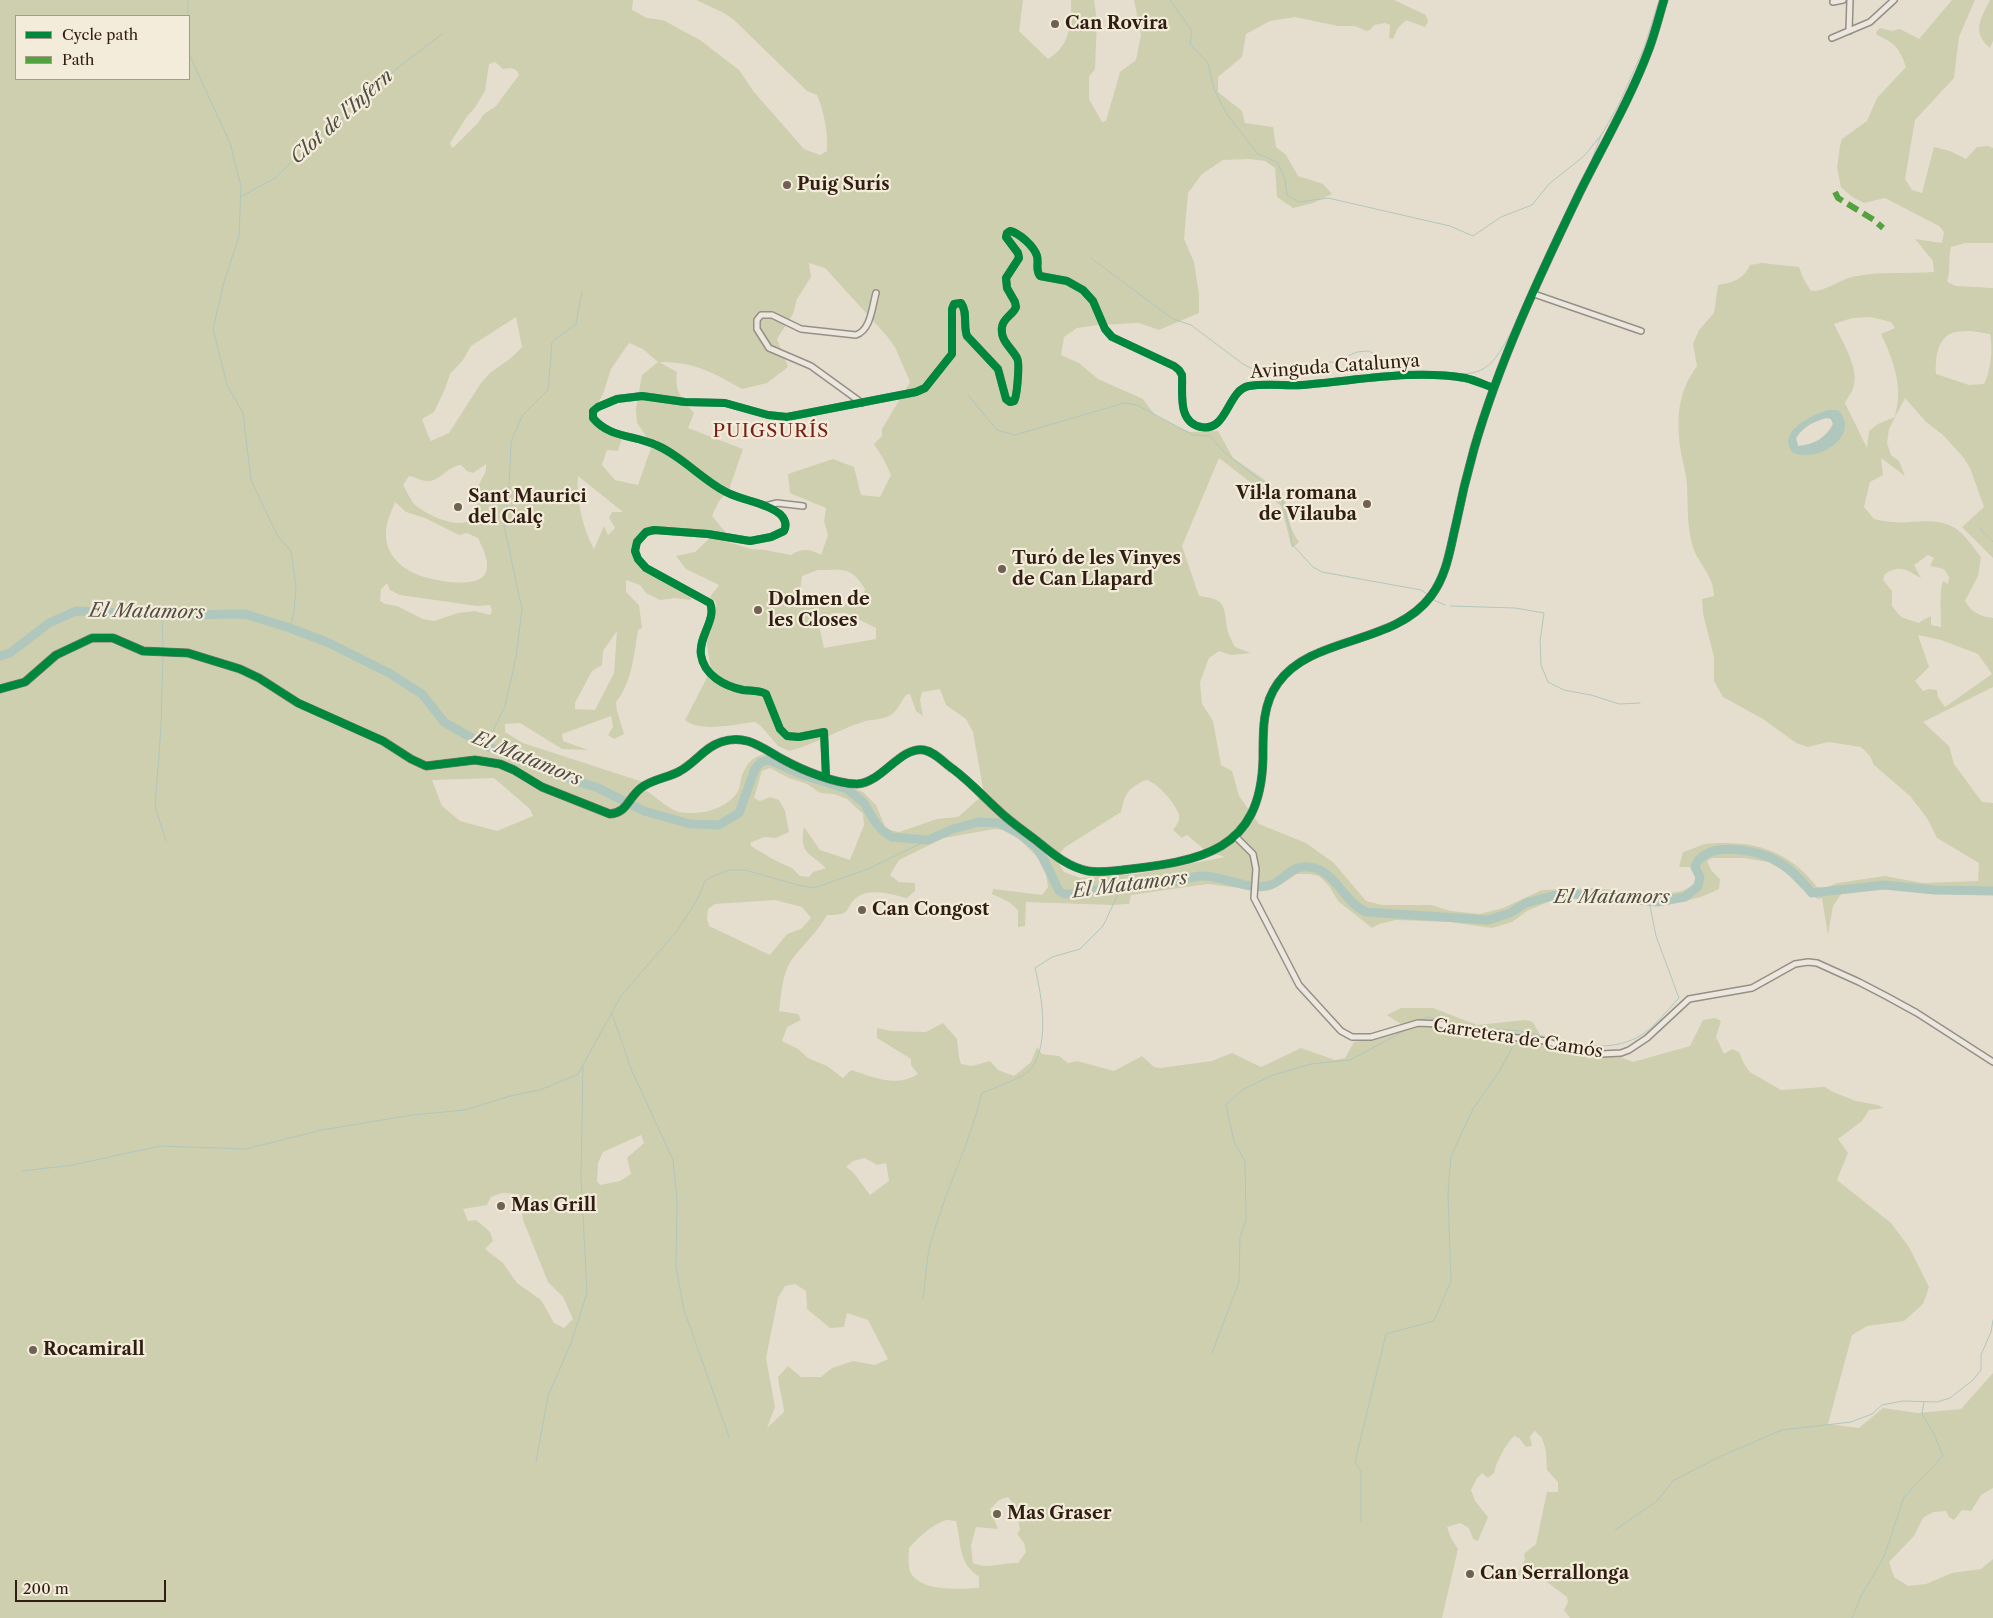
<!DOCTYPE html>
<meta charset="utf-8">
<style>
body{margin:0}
#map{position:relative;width:1993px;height:1618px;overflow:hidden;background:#e5decf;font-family:"Libre Caslon Text",serif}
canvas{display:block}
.legend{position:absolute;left:15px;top:15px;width:175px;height:65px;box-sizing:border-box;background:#f4ecda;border:1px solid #a69a8a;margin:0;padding:6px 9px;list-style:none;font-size:15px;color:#301e12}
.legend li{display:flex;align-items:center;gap:10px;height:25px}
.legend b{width:25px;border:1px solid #a69a8a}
.scale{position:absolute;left:15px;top:1580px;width:151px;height:22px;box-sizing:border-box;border:2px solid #301e12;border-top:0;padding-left:6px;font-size:15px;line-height:18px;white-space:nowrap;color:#301e12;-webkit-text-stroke:4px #f4ecda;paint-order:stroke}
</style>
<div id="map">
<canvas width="1993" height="1618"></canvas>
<ul class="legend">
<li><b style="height:6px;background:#00873e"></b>Cycle path</li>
<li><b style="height:6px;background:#52a23f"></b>Path</li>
</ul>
<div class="scale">200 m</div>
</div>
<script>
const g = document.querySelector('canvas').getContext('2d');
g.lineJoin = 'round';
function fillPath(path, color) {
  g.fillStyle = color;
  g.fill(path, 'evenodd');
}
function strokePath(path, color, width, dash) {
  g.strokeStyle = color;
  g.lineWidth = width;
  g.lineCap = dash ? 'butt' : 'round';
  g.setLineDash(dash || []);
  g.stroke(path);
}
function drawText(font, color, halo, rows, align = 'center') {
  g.font = font + ' "Libre Caslon Text",serif';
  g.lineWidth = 4.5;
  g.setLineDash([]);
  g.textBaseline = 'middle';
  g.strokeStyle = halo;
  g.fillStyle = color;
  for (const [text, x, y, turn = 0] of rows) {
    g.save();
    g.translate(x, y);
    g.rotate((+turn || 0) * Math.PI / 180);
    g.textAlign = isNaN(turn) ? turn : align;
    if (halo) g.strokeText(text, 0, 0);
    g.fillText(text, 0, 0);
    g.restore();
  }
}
fillPath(new Path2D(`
 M0 0H633L632 10 647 18 663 20 700 40 739 70 754 92 804 149 820 155 827 151C828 133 824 111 817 95L807 91 734 20 724 13 696 0H1023L1019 31 1048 59C1070 46 1072 23 1071 0H1094L1097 21 1095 69 1089 77V99L1102 122 1106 121 1120 72 1136 60 1141 35 1134 0H1394L1426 15 1428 22 1425 27 1406 20 1398 28 1393 39 1389 38 1390 25 1385 23 1374 25 1370 30 1366 31 1355 26H1338L1295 17 1270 21 1246 34 1242 57 1218 77V92L1242 111 1245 123 1273 127 1276 147 1286 155 1298 176 1323 184 1332 194 1313 203 1293 208 1277 197 1275 168 1265 161 1249 159 1223 160 1202 174 1188 193 1184 239 1194 262 1199 294V313L1159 330 1139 323 1098 325 1077 328 1064 337 1061 355 1079 363 1098 379 1143 399 1155 415 1179 427 1190 432 1218 431 1233 458 1262 478 1285 499C1287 515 1289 528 1299 542L1292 548 1281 506 1219 458 1182 546 1199 596C1225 599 1224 604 1227 628 1228 634 1232 641 1235 647L1251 653 1231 655 1219 651 1209 658 1200 682 1202 704 1213 721 1221 765 1232 771 1239 796 1259 824 1306 843 1334 863 1366 901 1382 905H1431L1451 911 1480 914 1503 908 1542 890 1593 888 1659 895 1682 891 1695 885 1698 878 1693 867H1679L1683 852C1691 850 1698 846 1705 844 1711 843 1718 843 1724 843 1763 842 1793 856 1817 887L1825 888 1837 883 1885 876 1922 883 1978 881 1979 863 1937 838 1927 818 1910 796 1874 765 1870 756 1861 747 1828 742 1808 747 1796 743 1763 719 1723 697 1714 681V657L1703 614 1702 599 1714 596C1714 575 1697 563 1692 544 1687 526 1688 506 1687 487 1687 476 1683 464 1681 453 1676 420 1677 393 1697 366L1693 344 1699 330 1714 313 1718 285C1732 283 1744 279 1750 265L1762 263 1799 267 1803 278 1811 291C1824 292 1838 281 1851 277 1879 271 1907 274 1934 272L1933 261 1915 239 1942 243 1944 232 1939 226 1885 198 1864 203 1852 197 1841 187 1837 168 1840 146 1842 139 1867 121 1877 98 1906 67C1900 49 1895 43 1877 35L1876 32 1880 28 1892 31 1900 29 1919 39 1952 0H1975L1959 37 1954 78 1915 120 1905 179 1912 190 1922 193 1934 147 1950 151 1966 159 1977 147 1988 146 1993 148V243H1965L1951 247C1948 259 1951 270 1947 282L1956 286 1993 288V558L1962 527 1984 507 1970 468 1963 457 1943 435 1926 422 1905 398 1889 429 1887 443 1891 455 1899 461 1905 476 1881 458 1883 475 1870 482 1864 507 1874 519C1880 520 1887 522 1893 522 1912 524 1933 517 1951 526 1963 531 1973 547 1981 557L1978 576 1965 601C1972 613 1980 616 1993 618V687L1923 722 1949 746 1954 764 1982 802 1993 803V894L1868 888 1842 893 1833 906 1828 935 1822 898 1818 899 1801 888 1786 872 1768 862 1744 858H1712L1707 861 1711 870 1720 879 1719 889 1701 897 1663 906 1602 903 1569 897 1550 901 1527 911 1512 922 1492 928 1450 922 1396 920 1379 924 1372 928 1338 901 1329 886 1319 876 1309 874H1297L1278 886 1262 891 1208 884 1131 895 1129 904 1112 905 1026 902 1025 926 1018 927V910L1009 902 992 894 993 889 1042 895 1048 887 1046 874 1037 857 1021 841 1005 830 994 829 944 838 899 860 890 875 899 882 915 883V891L907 898C893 895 873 888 859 896 844 905 855 916 827 915 817 933 802 945 791 961 782 974 781 996 779 1011L798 1014 801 1020 787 1027 782 1041 798 1049 808 1058 827 1066 843 1078 851 1070C873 1077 896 1088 918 1074L911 1065V1059L877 1038V1028L892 1031 926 1032 943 1023 957 1039 959 1057 961 1064 972 1066 990 1061 998 1070 1014 1076 1031 1062 1037 1047 1042 1054 1059 1056 1068 1063 1077 1061 1114 1071 1142 1056 1154 1067 1160 1068 1212 1061 1232 1053 1261 1067 1301 1048 1335 1060 1345 1058 1354 1042 1381 1038 1404 1026 1387 1015 1401 1008H1433L1477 1025 1525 1020 1533 1022 1545 1044 1583 1055 1618 1056 1633 1062 1690 1046 1703 1020 1715 1018 1721 1021 1716 1037 1724 1054 1732 1049 1739 1052 1744 1064 1750 1072 1781 1090 1825 1087 1833 1092 1856 1101 1877 1105 1884 1108 1869 1110 1862 1121 1838 1139 1848 1153 1837 1180 1891 1223 1909 1247 1929 1287 1923 1304 1904 1321 1867 1326 1852 1335 1828 1424 1859 1428 1883 1408 1918 1413 1961 1409 1993 1373V1488L1981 1495 1971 1511 1962 1510 1954 1520 1949 1517 1946 1511 1933 1512 1923 1518 1914 1536 1889 1562 1894 1577 1908 1586 1926 1584 1952 1573 1981 1569 1993 1559V1618H1570L1564 1610 1568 1602 1567 1597 1547 1582 1540 1574C1531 1578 1526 1580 1517 1574L1525 1560 1524 1554 1536 1544 1547 1492H1558V1482L1547 1470 1546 1451 1542 1438 1535 1431 1530 1436 1532 1446 1526 1447 1519 1438 1514 1436C1506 1444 1496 1462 1494 1473L1488 1478 1482 1473 1477 1478 1471 1490 1475 1501 1488 1517 1478 1541 1473 1539 1469 1528 1460 1523 1447 1527 1451 1538 1458 1549 1442 1618H0ZM16 16H189V79H16ZM495 62 503 69C510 68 516 67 519 75L496 106 484 114 478 123 454 147 452 148 450 143 468 115 474 109 485 91 489 64ZM809 263 825 268 886 335 895 347 910 382 882 429V436L874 444 884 460 891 475 880 497 861 495 854 467 833 459 788 474 790 493 826 508 824 521 828 535 821 555C810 549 802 548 791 555L765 550 751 549 711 537 695 552 676 556 686 569 719 585 710 597 716 602V613L708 630 707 645 711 670 685 720C700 733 735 724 755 722L761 726 778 746 789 751C816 744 839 729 866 721 874 719 885 720 892 714 898 710 902 700 906 695L910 694 916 711 923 716 920 700 922 692 940 689 946 705 966 719 973 732 984 794 958 817 937 819 899 832 886 829 876 805 863 792 770 754C754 753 745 765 741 779 740 783 740 788 738 791 727 810 696 817 676 811 666 807 656 797 647 791L636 794 643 782 523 743 505 732V724L520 723 562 749 588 750 563 741 562 734 611 716 613 727 608 735 614 739 624 734 617 711 616 702C632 683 634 654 638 630L642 628 639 605 626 592V580L640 585 646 593 660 600 675 598 690 600 693 597C682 590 670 583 659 577 637 564 624 554 643 529L655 527 726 533 712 516 719 501 729 490 743 449 688 428 694 413C682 399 674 391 677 372L659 362C695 362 712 372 742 389L767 383 788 367 777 339 793 314 797 299 811 277ZM516 317 522 347 511 358 490 373 481 383 449 433 431 441 428 435 422 419 434 412 445 389 450 374 463 360 471 346ZM1871 317 1891 322 1895 328 1881 334C1890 353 1899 375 1898 396 1898 403 1896 410 1895 417L1878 424 1869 431 1867 448 1845 403C1848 397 1853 391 1854 385 1859 368 1841 339 1834 324L1852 318ZM1971 331 1990 334C1993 350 1991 369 1984 384L1969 385 1936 374C1935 361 1937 340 1950 334 1956 331 1964 331 1971 331ZM629 343 643 349 658 362 642 375 636 409 637 423 652 445 638 485 615 480 602 465 607 450 618 451 622 438 603 430 590 418 603 394 611 369ZM1826 418 1831 419 1833 424C1825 438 1814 445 1798 446L1796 438C1804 426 1812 423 1826 418ZM486 464C487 474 482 476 479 485 476 494 480 507 474 516 464 533 427 515 415 505 410 500 407 491 403 485L409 476C415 477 420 480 425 481 440 483 447 466 461 465L467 471 473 473ZM578 476 623 512H612L609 518 615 528 608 535 604 526 594 549C583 529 576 499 578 476ZM395 502 406 512 425 518 459 535 467 533 478 538C483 549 491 563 485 574 475 591 421 579 408 570 396 563 386 550 386 536 385 524 391 513 395 502ZM1928 555 1934 558 1930 566 1944 569 1949 577 1948 584 1943 581C1939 592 1941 614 1941 627L1931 625V616L1923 620 1919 623 1901 617 1892 606V591L1883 580 1885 574C1901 564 1906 570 1921 578L1914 565ZM818 570C843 570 851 566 865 589L861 602 836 606 820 605 816 595 800 593 802 576ZM387 583 390 590 400 595 477 606 490 605 492 611 490 615 475 611 458 613 434 621 423 619 397 606 385 604 380 601 381 589ZM833 613H846L876 628V639L824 648 818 620ZM617 631 614 673 595 710 575 709V703L592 671 602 665 603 651ZM1918 635 1941 640 1978 654 1992 674 1945 707 1938 697 1937 690 1929 689 1923 691 1915 681 1929 667ZM770 768 789 778 807 784 820 793 834 794 847 799 863 814 864 825 850 860 820 850 804 827C799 854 809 852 826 868L813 872 809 877 800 876 792 868 776 861 751 846 750 843 764 837 776 838 789 832 785 811 779 800 770 797 760 801 754 798 762 771ZM494 778 530 809 533 816 497 831 460 821 442 806 432 780ZM1146 780C1157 782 1176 804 1179 815 1180 821 1176 826 1173 830L1182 838 1187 835 1206 851 1225 857 1137 874 1080 878 1064 872 1056 859 1064 848 1121 812C1125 793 1128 788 1146 780ZM775 900 802 907 811 918 801 929 787 934 770 955 709 926 707 918 708 909 715 904ZM641 1135 644 1143 627 1158 631 1174 620 1181 600 1185 597 1181 598 1163 603 1152ZM865 1158 877 1165 886 1163 889 1181 870 1195 853 1172 846 1167 853 1161ZM502 1193 519 1194 523 1220 548 1282 563 1297 573 1319 564 1328 554 1323 541 1300 517 1283 503 1263 485 1249 493 1241 490 1232 476 1220 468 1221 463 1209 487 1205 491 1197ZM795 1284 806 1291 807 1309 830 1328 844 1327 847 1313 868 1320 888 1359 875 1365 853 1361 832 1368 821 1377H801L788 1366 778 1377C779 1389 783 1399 784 1412L767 1428 775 1407 766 1358 778 1298 785 1286ZM1008 1497C1016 1506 1018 1519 1020 1530L1017 1534 1024 1543 1026 1552 1018 1563C1003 1562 987 1570 973 1563L971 1545 976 1527 998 1529 990 1509 999 1500ZM946 1520 956 1521C962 1545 957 1561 979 1577V1588C961 1589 925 1592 912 1575 907 1568 909 1556 909 1548 920 1536 930 1526 946 1520Z
 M1990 0H1993V41L1990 48C1971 32 1981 18 1990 0Z`), '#cecfae');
fillPath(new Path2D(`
 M1827 410H1838C1863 436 1815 465 1792 452 1777 431 1811 416 1827 410ZM1826 418 1831 419 1833 424C1826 438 1814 445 1798 446L1796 438C1804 426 1812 422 1826 418Z`), '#b0c7be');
strokePath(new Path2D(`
 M1170 0 1192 31 1190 44 1208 63 1214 89 1226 113 1258 154 1277 162 1285 179 1287 195 1299 202 1328 198 1450 226 1473 236 1501 217 1532 205 1549 184 1584 156 1602 134 1619 104 1644 48 1659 0
 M188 16V0
 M189 54 230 143 241 186 239 236 224 282 213 329 227 385 243 413 251 480 277 535 291 551 296 587 294 611 290 628
 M1591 162 1601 135
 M242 196 275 178 325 130 357 109 396 69 442 34
 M1091 258 1173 319 1191 325 1243 364 1264 375 1285 376 1313 363 1334 362 1357 352 1369 351 1404 371 1432 373
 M1446 373C1457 374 1471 375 1481 370 1501 362 1520 313 1528 294
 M968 395 997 430 1015 435 1124 403 1137 405 1193 435 1210 436 1224 452 1264 483 1282 500 1291 534V543L1313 567 1322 572 1421 590 1427 594
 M1980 528 1993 542
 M1434 600 1445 605
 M1450 606 1515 608 1544 613 1540 641 1541 665 1548 682 1564 690 1591 695 1619 704 1640 703
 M162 614 163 650
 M163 654 161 727 155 807 166 841
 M486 746 505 706 516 657 522 609 504 525 509 489 511 442 522 416 548 390 552 342 576 324 582 292
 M612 1014 632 1071 673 1160 677 1200 676 1267 684 1310 729 1437
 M1422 1020 1428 1017 1459 1026 1521 1031
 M1518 1037 1522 1031C1560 1040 1607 1058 1643 1034 1656 1025 1668 1009 1679 998L1656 936 1649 901
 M22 1171 73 1165 160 1146 246 1149 322 1130 412 1115 465 1110 510 1096 540 1090 578 1074 621 996 676 932 697 900 705 881 711 877 729 870H745L798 885 814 888 870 868 928 840
 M923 1299C926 1279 926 1257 932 1238 946 1189 970 1143 982 1093 992 1089 1021 1078 1028 1072 1051 1049 1042 996 1035 968L1052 957 1080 949 1103 926 1122 886
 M1212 1353 1239 1282 1240 1237 1246 1221 1245 1161 1234 1142 1226 1105 1242 1090 1273 1075 1311 1064 1350 1060 1410 1028
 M536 1462 548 1396 571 1343 587 1293 581 1176 583 1066
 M1361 1522V1471L1355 1462 1386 1334 1434 1321 1451 1281 1448 1194 1451 1156 1473 1109 1500 1070 1516 1041
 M1615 1530 1657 1501 1674 1480 1721 1456 1782 1430 1851 1422 1872 1414 1882 1405 1903 1401 1937 1402 1950 1398 1973 1380 1981 1370V1355L1991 1332 1993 1320
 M1852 1618 1861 1596 1884 1557 1904 1497 1943 1456 1934 1434 1922 1414 1924 1402`), '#b0c7be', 1);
strokePath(new Path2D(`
 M0 656 10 653 49 623 76 611 167 615 245 614 290 628 329 643 389 673 422 694 444 722 486 746 565 777 598 788 644 811 690 824 719 825 739 813 755 769 761 762 769 760 803 775 847 789 864 803 875 822 882 830 892 837 928 840 953 829 979 822 999 823 1020 834 1037 848 1044 860 1059 891 1064 894C1083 894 1102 888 1120 886 1137 884 1153 885 1170 883 1180 881 1190 877 1200 876 1223 875 1245 890 1267 886 1285 883 1290 861 1315 868 1337 875 1345 903 1366 912L1488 920 1510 913 1526 903 1556 895 1573 894 1657 902 1685 897 1698 886 1700 877 1695 867C1704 840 1755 849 1775 860 1790 868 1801 880 1812 893L1884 885 1935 890 1993 891`), '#b0c7be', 9);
const street = new Path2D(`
 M1833 2 1843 0
 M1849 31 1850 0
 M1832 38 1870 22 1894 0
 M1534 294 1641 331
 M862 403 811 366 769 348 757 329V320L761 315H772L801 329 856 335C871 330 872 307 876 293
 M765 506 777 503 803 506
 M826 777 824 732 799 737 787 736 780 729 766 694C759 690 751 691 743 690 724 686 704 675 701 655 698 637 717 619 710 603L646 568 638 559 635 551 637 542 646 532 654 530 708 534 750 541 771 537 784 531C787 525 785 519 780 514 765 502 743 501 726 492 701 479 682 456 656 445 635 435 609 438 593 418V411L598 407 617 399 642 396 685 402 725 403 768 415 787 417 916 392 925 388 952 354V309L954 304 961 303C968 312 963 326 967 336L998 369 1006 399 1010 402 1014 401C1017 397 1020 363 1017 358 1011 347 1000 341 1002 327 1003 318 1013 315 1016 307L1015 302 1007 288 1006 278 1019 258 1018 253 1006 237 1007 233 1010 231C1019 233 1034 246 1037 256 1039 264 1035 269 1040 276L1067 281 1083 290 1093 301 1105 329 1112 337 1174 366 1179 370 1182 375C1183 393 1177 422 1201 427 1228 432 1227 390 1249 386 1266 383 1285 386 1302 385 1356 381 1412 369 1465 378 1475 380 1485 385 1494 388
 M1235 836 1253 854 1256 869 1254 898 1299 985 1341 1031 1352 1037H1371L1418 1023 1440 1024 1472 1033 1546 1041 1572 1050 1601 1054 1621 1053 1629 1050 1647 1038 1689 999 1752 988 1795 964 1808 962 1817 963 1859 982 1886 996 1917 1013 1993 1062`);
const secondary = new Path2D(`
 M0 689 25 682 56 655 92 638H113L143 651 188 653 240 669 259 678 298 703 383 741 411 759 426 766 475 760 500 764 514 770 542 787 610 814C628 812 627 799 641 788 652 779 668 778 680 771 695 763 705 747 721 742 747 733 763 749 784 760 802 770 836 784 857 784 882 783 900 746 924 750 935 752 944 763 953 769 969 781 982 795 997 809 1009 821 1024 831 1037 841 1053 854 1068 867 1088 871 1099 873 1111 871 1122 870 1201 861 1261 852 1263 758 1263 732 1262 705 1278 683 1312 635 1394 646 1431 596 1447 575 1450 549 1456 524 1461 499 1467 474 1474 449 1499 362 1539 277 1578 196 1602 147 1630 100 1649 49 1655 33 1659 16 1664 0`);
strokePath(street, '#968f86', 8);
strokePath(secondary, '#7c766d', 9);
strokePath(street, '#ebe7df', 5);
strokePath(secondary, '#ebe7df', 7);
strokePath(new Path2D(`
 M1835 192 1838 198 1874 220 1883 228`), '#52a23f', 6, [12, 6]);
strokePath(new Path2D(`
 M0 689 25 682 56 655 92 638H113L143 651 188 653 240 669 259 678 298 703 383 741 411 759 426 766 475 760 500 764 514 770 542 787 610 814C628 812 627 799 641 788 652 779 668 778 680 771 695 763 705 747 721 742 747 733 763 749 784 760 802 770 836 784 857 784 882 783 900 746 924 750 935 752 944 763 953 769 969 781 982 795 997 809 1009 821 1024 831 1037 841 1053 854 1068 867 1088 871 1099 873 1111 871 1122 870 1201 861 1261 852 1263 758 1263 732 1262 705 1278 683 1312 635 1394 646 1431 596 1447 575 1450 549 1456 524 1461 499 1467 474 1474 449 1499 362 1539 277 1578 196 1602 147 1630 100 1649 49 1655 33 1659 16 1664 0
 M826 777 824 732 799 737 787 736 780 729 766 694C759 690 751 691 743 690 724 686 704 675 701 655 698 637 717 619 710 603L646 568 638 559 635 551 637 542 646 532 654 530 708 534 750 541 771 537 784 531C787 525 785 519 780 514 765 502 743 501 726 492 701 479 682 456 656 445 635 435 609 438 593 418V411L598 407 617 399 642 396 685 402 725 403 768 415 787 417 916 392 925 388 952 354V309L954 304 961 303C968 312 963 326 967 336L998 369 1006 399 1010 402 1014 401C1017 397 1020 363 1017 358 1011 347 1000 341 1002 327 1003 318 1013 315 1016 307L1015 302 1007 288 1006 278 1019 258 1018 253 1006 237 1007 233 1010 231C1019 233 1034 246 1037 256 1039 264 1035 269 1040 276L1067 281 1083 290 1093 301 1105 329 1112 337 1174 366 1179 370 1182 375C1183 393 1177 422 1201 427 1228 432 1227 390 1249 386 1266 383 1285 386 1302 385 1356 381 1412 369 1465 378 1475 380 1485 385 1494 388`), '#00873e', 8);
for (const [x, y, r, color] of [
 [1055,24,5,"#6f6154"],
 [787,185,5,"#6f6154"],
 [1367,504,5,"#6f6154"],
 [458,507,5,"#6f6154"],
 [1002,569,5,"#6f6154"],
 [758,610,5,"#6f6154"],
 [862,910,5,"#6f6154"],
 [501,1206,5,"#6f6154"],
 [33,1350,5,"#6f6154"],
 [997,1514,5,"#6f6154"],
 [1470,1574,5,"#6f6154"]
]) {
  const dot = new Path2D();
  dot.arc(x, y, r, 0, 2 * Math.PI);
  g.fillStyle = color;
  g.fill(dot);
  strokePath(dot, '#f4ecda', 2);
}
drawText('bold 18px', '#301e12', '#f4ecda', [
 ["Can Rovira",1065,24],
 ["Puig Surís",797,185],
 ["Vil·la romana",1357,494,"right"],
 ["de Vilauba",1357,515,"right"],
 ["Sant Maurici",468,497],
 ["del Calç",468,518],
 ["Turó de les Vinyes",1012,559],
 ["de Can Llapard",1012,580],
 ["Dolmen de",768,600],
 ["les Closes",768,621],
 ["Can Congost",872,910],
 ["Mas Grill",511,1206],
 ["Rocamirall",43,1350],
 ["Mas Graser",1007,1514],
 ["Can Serrallonga",1480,1574]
], 'left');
drawText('18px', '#301e12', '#f4ecda', [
 ["Avinguda Catalunya",1335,367,-4],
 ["Carretera de Camós",1518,1039,9]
]);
drawText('italic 19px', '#504e44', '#f4ecda', [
 ["Clot de l'Infern",342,117,-42],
 ["El Matamors",147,612,1],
 ["El Matamors",527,759,22],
 ["El Matamors",1130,885,-7],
 ["El Matamors",1612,898]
]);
g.letterSpacing = '1px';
drawText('19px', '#7a1f14', '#f4ecda', [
 ["PUIGSURÍS",771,432]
]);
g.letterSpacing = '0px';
</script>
